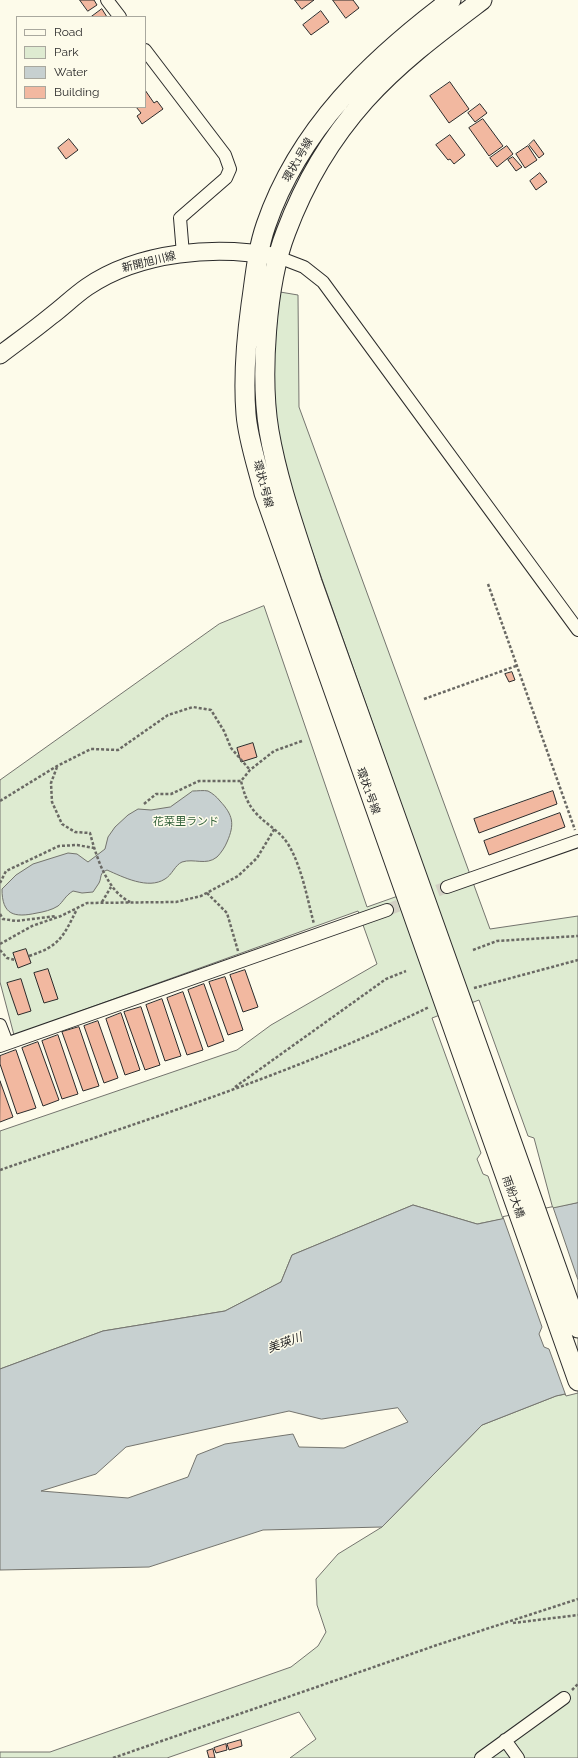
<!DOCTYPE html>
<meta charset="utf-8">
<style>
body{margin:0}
#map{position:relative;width:578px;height:1758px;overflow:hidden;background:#fdfbea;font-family:Raleway,sans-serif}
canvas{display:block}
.legend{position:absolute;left:16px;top:16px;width:130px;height:92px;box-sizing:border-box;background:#fdfbea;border:1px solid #a9a89e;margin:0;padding:5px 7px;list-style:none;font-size:12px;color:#2b2b2b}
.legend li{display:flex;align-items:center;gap:8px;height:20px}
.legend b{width:20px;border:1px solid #a9a89e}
</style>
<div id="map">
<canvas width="578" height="1758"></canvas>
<ul class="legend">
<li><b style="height:5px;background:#fdfbea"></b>Road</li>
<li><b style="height:11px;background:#deebd1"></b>Park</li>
<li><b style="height:11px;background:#c7d0d0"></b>Water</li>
<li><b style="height:11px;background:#f2b8a0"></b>Building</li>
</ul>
</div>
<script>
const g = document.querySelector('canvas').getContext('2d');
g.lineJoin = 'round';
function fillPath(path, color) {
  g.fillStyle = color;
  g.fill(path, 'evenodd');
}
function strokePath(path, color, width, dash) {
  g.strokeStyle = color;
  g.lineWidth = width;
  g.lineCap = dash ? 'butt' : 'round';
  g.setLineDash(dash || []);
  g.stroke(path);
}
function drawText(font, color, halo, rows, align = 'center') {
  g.font = font + ' Raleway,"Noto Sans JP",sans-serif';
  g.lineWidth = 3;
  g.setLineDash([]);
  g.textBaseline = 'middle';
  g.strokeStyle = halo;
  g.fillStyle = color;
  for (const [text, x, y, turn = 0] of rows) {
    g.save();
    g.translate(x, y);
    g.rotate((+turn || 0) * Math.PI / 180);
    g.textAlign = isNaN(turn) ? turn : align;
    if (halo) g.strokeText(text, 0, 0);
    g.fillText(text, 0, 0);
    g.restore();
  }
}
const green = new Path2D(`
 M280 292 298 295 299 407 490 929 578 916V1203L553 1209 534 1138 528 1136 479 1000 471 1003 291 491C286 468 279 445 276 422 271 378 275 336 280 292Z
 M264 606 367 907 398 896 440 1015 432 1018 481 1153 477 1159 483 1174 488 1176 503 1219 477 1224 413 1205 292 1255 281 1282 225 1311 103 1331 0 1369V1131L237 1050 271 1025 377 964 358 911 14 1035 0 982V780L219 624Z
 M578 1392V1758H290L316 1739 299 1712 167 1758H0V1752H50L291 1667 318 1646 326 1632 317 1605 316 1579 338 1554 382 1527 482 1425 556 1396Z`);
fillPath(green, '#deebd1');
strokePath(green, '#74746e', 1);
const water = new Path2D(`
 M193 791C197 791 204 790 208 791 212 793 217 797 220 801 233 815 235 824 227 842 225 847 221 853 217 857 206 866 194 858 182 862 175 865 172 875 165 879 148 890 123 877 107 870 99 873 102 877 99 883 97 886 95 889 93 892L82 893 73 891C65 896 63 902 58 906 52 910 43 912 37 913 14 918 2 915 2 889L16 875 33 864 68 853 77 854 88 862 105 849 108 837 115 827 128 815 138 809 151 810 170 807Z
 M578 1203V1391L556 1396 482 1425 382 1527 263 1530 149 1567 0 1570V1369L103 1331 225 1311 281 1282 292 1255 413 1205 477 1224ZM398 1408 408 1422 344 1448 299 1447 293 1434 225 1444 197 1455 188 1477 128 1498 41 1491 96 1474 126 1447 289 1411 321 1419Z`);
fillPath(water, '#c7d0d0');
strokePath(water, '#74746e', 1);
const pier = new Path2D(`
 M553 1207 578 1280V1393L566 1396 549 1349 544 1347 539 1334 542 1327 503 1217Z`);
fillPath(pier, '#fdfbea');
strokePath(pier, '#74746e', 1);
const building = new Path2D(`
 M80 0H94L97 5 88 11Z
 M295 0H314L302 9Z
 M333 0H353L359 8 346 18Z
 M102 9 107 17H91Z
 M321 11 329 22 311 35 303 25Z
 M450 82 469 109 449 123 430 96Z
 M145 90 154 103 157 101 163 109 142 124 137 116 141 113 136 107H145Z
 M480 104 487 113 475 122 468 113Z
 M483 119 503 146 489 156 469 128Z
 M450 135 465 155 454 164 450 159 448 160 436 145Z
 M69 139 78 150 66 159 58 148Z
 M534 140 544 154 539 158 529 145Z
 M507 146 513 154 497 167 490 158Z
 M528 146 537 160 525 168 516 154Z
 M513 157 522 167 516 171 508 160Z
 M540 173 547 182 536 190 530 181Z
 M512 672 515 680 509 682 505 674Z
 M253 743 257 757 241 762 237 748Z
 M553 791 557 804 479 833 474 819Z
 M560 813 565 827 489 855 484 841Z
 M26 949 31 963 18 968 13 953Z
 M48 969 58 999 44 1003 34 973Z
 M245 970 258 1007 243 1012 230 975Z
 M225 977 243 1030 228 1035 209 982Z
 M21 979 31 1011 18 1015 7 983Z
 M204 984 224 1041 208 1047 188 990Z
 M183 992 203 1050 187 1055 167 998Z
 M162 999 181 1056 165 1061 146 1005Z
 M141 1007 160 1065 145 1070 124 1012Z
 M121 1013 140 1070 125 1075 106 1019Z
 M98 1021 118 1078 104 1083 84 1026Z
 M79 1027 99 1086 83 1091 62 1032Z
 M58 1035 78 1094 62 1099 42 1041Z
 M38 1042 59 1100 43 1106 22 1048Z
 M16 1050 36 1108 17 1114 0 1064V1056Z
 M0 1081 13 1117 0 1122Z
 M241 1740 242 1746 229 1750 227 1744Z
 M226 1744 227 1750 216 1753 214 1748Z
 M213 1749 215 1758H209L207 1751Z`);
fillPath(building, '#f2b8a0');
strokePath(building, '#2b2b2b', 1);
strokePath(new Path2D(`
 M387 910 447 887`), '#d3d1c4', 12, [12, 6]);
const minor = new Path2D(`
 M107 0 120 17
 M145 50 225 155 230 169 226 178 180 218 183 254
 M278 257 304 267 323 282 578 630
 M447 887 578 841
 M0 1025 7 1043
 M0 1046 387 910
 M505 1740 518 1758
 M481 1758 564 1698`);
const secondary = new Path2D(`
 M0 355C17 342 34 330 51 316 63 307 74 296 87 287 140 251 216 245 278 257`);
const primary = new Path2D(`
 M451 0C371 60 299 129 266 225 257 251 255 278 251 305 246 342 243 377 246 414 248 440 258 468 264 493L578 1381
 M482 0C441 31 399 62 365 100 331 138 304 184 286 232 266 283 260 377 269 431 278 483 296 532 312 582L578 1328`);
strokePath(minor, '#2b2b2b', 14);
strokePath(secondary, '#2b2b2b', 19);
strokePath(primary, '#2b2b2b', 21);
strokePath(new Path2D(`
 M488 584 575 830
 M424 699 516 666
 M302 741 274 751 250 770 241 781C244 793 247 803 255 812 265 824 279 830 288 844 302 867 307 898 314 924
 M57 767 51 783 52 802 62 824 75 832 90 833C96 856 107 891 130 902
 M0 801 57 766 91 749 118 750 168 715 193 707 211 710 224 731 231 748 250 770
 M144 804 156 794H171L199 781H241
 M0 883 6 871 59 846 77 845 94 848
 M207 893 227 913 238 951
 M102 902 111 887
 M0 914 3 919 16 921 56 916
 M0 944 32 926 61 916 87 903 176 902 201 896 238 876 257 858 275 828
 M0 950 7 958 15 960
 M473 950 497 941 578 936
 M29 956C60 946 63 937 77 909
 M474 988 578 960
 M235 1087 386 979 406 971
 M0 1170C144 1120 292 1075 429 1007
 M513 1623 578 1615
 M572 1690 578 1684
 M113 1758 437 1645 578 1599`), '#6a6964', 2.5, [3, 2]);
strokePath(minor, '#fdfbea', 12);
strokePath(secondary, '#fdfbea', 17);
strokePath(primary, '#fdfbea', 19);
drawText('11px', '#2b2b2b', '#fdfbea', [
 ["環状1号線",298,160,-60],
 ["新開旭川線",149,262,-14],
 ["環状1号線",263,484,75],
 ["環状1号線",368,791,70],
 ["雨紛大橋",513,1197,70]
]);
drawText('11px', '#34623c', '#fdfbea', [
 ["花菜里ランド",186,822]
]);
drawText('italic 12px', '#2b2b2b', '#fdfbea', [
 ["美瑛川",285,1343,-20]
]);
</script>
